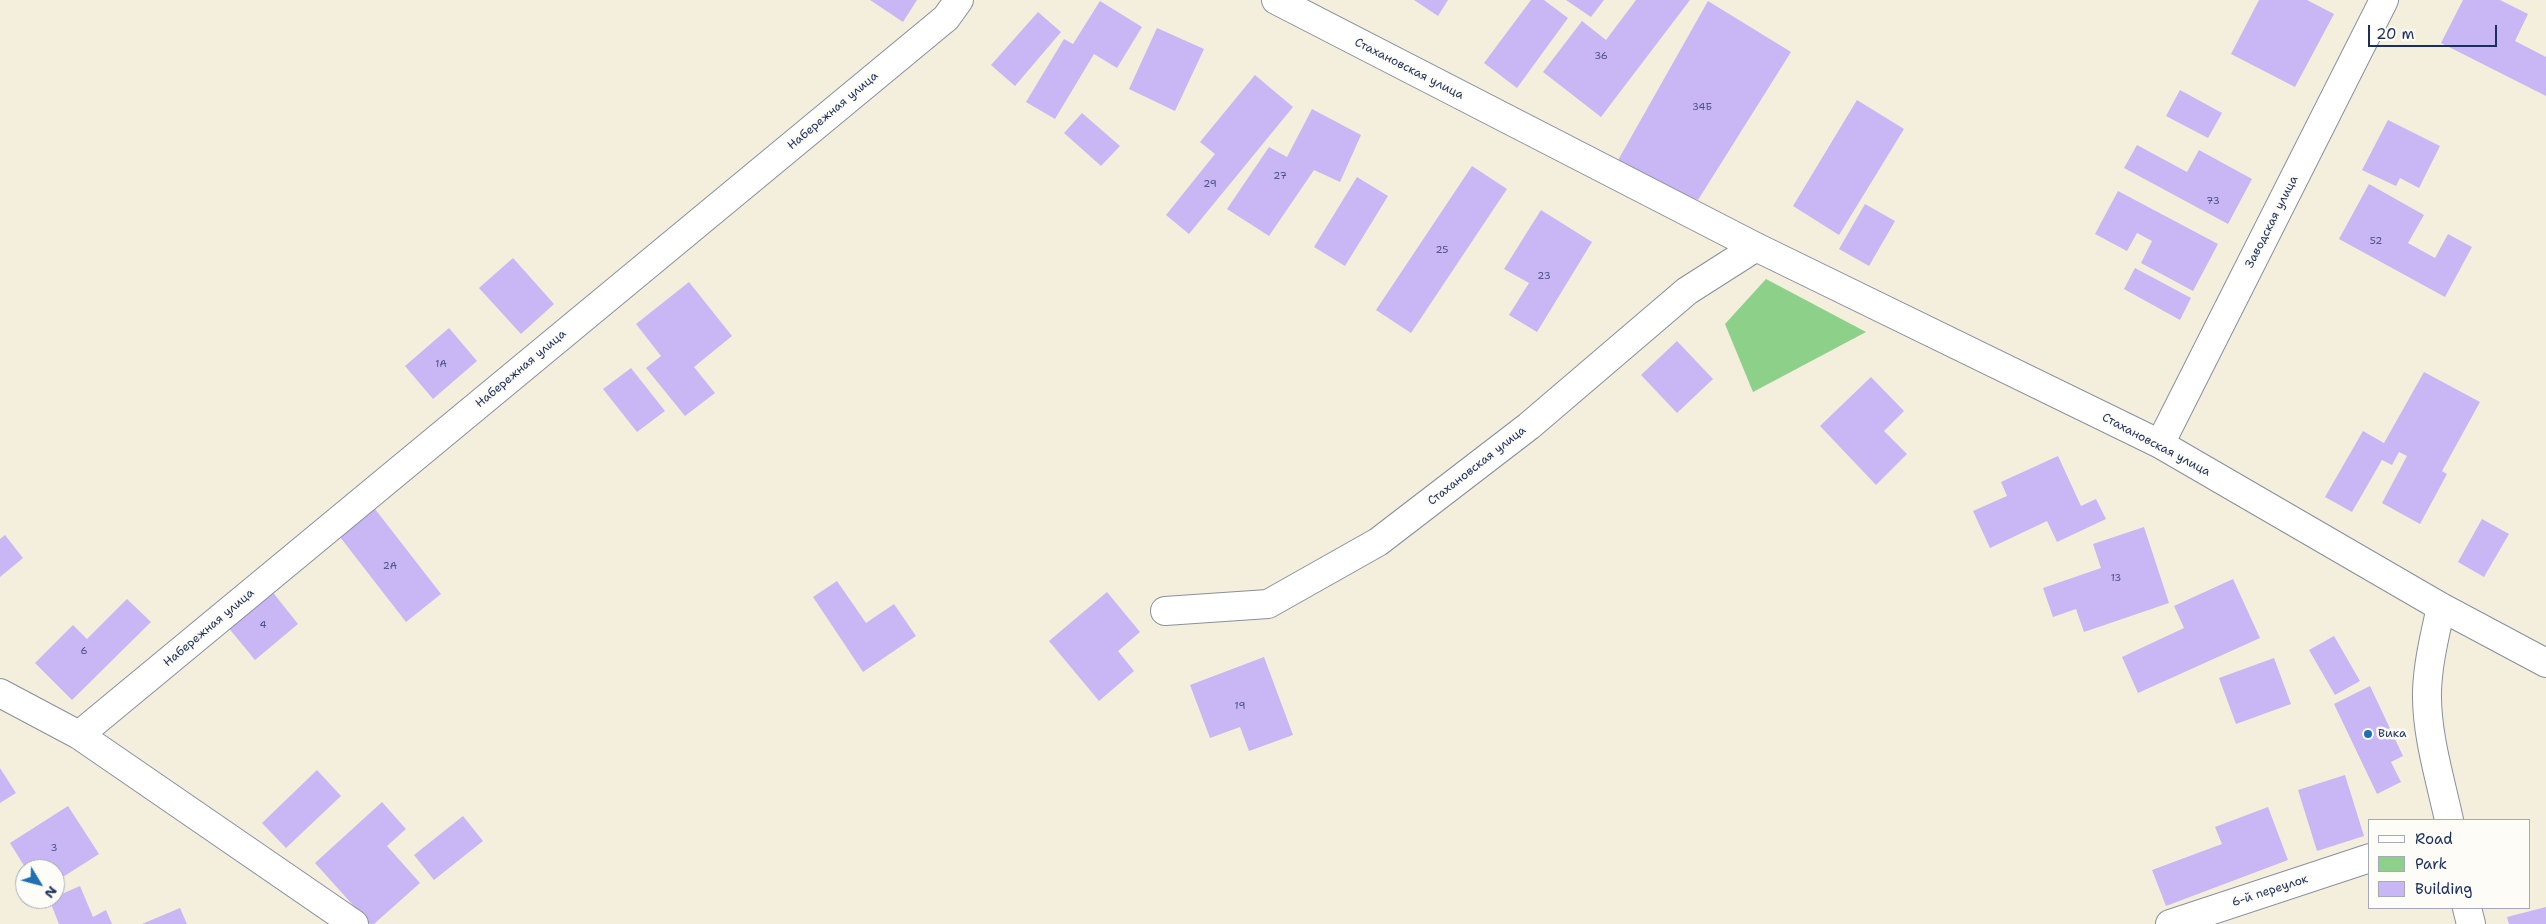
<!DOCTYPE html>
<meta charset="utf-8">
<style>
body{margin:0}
#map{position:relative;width:2546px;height:924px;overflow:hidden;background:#f4efdd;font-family:"Shantell Sans",sans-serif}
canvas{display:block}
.legend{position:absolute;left:2368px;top:819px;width:162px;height:90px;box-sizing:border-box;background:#fdfcf7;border:1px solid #a3aaba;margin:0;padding:6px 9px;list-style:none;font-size:15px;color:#1b2f5e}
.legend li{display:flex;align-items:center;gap:10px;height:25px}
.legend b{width:25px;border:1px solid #a3aaba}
.north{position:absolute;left:15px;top:859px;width:50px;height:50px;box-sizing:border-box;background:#fdfcf7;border:1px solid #a3aaba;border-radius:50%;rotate:127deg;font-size:14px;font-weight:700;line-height:20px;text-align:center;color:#1b2f5e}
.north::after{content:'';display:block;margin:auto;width:18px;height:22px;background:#1f6fb2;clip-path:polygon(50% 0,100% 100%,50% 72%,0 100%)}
.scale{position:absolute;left:2368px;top:25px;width:129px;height:22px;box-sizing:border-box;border:2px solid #1b2f5e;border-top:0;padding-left:6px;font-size:15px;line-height:18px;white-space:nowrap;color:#1b2f5e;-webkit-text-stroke:4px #fdfcf7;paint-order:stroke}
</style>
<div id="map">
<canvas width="2546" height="924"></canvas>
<ul class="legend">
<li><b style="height:6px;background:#fff"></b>Road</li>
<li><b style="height:14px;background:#8cd089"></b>Park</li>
<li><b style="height:14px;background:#c9b6f4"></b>Building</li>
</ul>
<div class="north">N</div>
<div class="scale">20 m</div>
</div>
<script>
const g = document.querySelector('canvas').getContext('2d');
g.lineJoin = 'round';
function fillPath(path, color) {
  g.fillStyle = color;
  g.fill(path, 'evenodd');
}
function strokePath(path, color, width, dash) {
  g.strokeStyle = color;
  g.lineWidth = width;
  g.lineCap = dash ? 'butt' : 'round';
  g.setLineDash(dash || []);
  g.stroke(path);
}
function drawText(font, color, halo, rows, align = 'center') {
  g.font = font + ' "Shantell Sans",sans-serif';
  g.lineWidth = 5;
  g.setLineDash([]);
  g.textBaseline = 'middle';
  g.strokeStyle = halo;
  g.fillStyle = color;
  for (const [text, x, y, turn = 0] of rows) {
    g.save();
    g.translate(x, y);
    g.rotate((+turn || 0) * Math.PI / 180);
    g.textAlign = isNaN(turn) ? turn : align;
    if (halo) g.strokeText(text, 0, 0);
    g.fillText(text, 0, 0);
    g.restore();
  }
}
fillPath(new Path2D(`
 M1766 279 1866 332 1753 392 1725 324Z`), '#8cd089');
fillPath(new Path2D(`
 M870 0H917L903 22Z
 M1414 0H1448L1438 16Z
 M1531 0H1544L1568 18 1517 88 1484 63Z
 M1566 0H1604L1591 17Z
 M1636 0H1690L1601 117 1543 72 1582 21 1606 40Z
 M2259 0H2307L2334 14 2295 87 2231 54Z
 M2463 0H2500L2528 14 2515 41 2546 57V96L2441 43Z
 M1100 1 1142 27 1117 68 1094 54 1055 119 1026 102 1064 39 1073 44Z
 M1708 1 1791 52 1698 200 1670 189 1617 162Z
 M1038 12 1061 32 1015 86 991 65Z
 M1157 28 1204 49 1175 111 1129 89Z
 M1255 75 1293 107 1189 234 1166 215 1215 154 1200 142Z
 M2180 90 2222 113 2208 138 2166 116Z
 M1857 100 1904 129 1839 235 1793 206Z
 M1312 109 1361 135 1340 182 1314 170 1269 236 1227 209 1269 147 1287 157Z
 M1082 113 1120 146 1101 166 1064 133Z
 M2388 120 2440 146 2419 188 2400 178 2396 186 2362 170Z
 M2137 145 2187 172 2199 150 2252 179 2228 224 2124 168Z
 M1472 166 1507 189 1411 333 1376 310Z
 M1357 177 1388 196 1345 266 1314 247Z
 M2369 184 2424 215 2408 243 2435 258 2448 234 2472 247 2445 297 2339 239Z
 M2118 191 2218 244 2193 291 2141 263 2152 241 2137 233 2127 251 2095 234Z
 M1865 204 1895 221 1869 266 1839 249Z
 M1541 210 1592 242 1537 332 1509 315 1529 283 1504 269Z
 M513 258 554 304 521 334 479 288Z
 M2135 268 2191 298 2180 320 2124 289Z
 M689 282 732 336 694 367 715 393 685 416 646 368 661 356 636 324Z
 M449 328 477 361 433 399 405 366Z
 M1677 341 1713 379 1677 413 1641 375Z
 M631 368 665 411 637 432 603 389Z
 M2424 372 2480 402 2442 471 2447 474 2420 524 2382 503 2407 456 2399 452 2392 465 2382 460 2352 512 2325 497 2363 431 2384 443Z
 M1871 377 1904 411 1884 431 1907 454 1876 485 1820 426Z
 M2058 456 2081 506 2096 499 2106 519 2057 542 2047 521 1990 548 1973 511 2007 496 2001 482Z
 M375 509 441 594 406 622 340 537Z
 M2482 519 2509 534 2484 577 2458 562Z
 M2144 527 2169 603 2084 632 2076 609 2053 617 2043 588 2101 568 2093 544Z
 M5 535 23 558 0 577V539Z
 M2233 579 2260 638 2138 693 2122 657 2184 628 2174 606Z
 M837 581 866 623 894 604 916 636 863 672 813 597Z
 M271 590 298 624 255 660 227 626Z
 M1107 592 1140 632 1118 651 1134 671 1099 701 1049 641Z
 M127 599 151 622 72 700 35 663 73 625 87 639Z
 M2334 636 2360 681 2335 695 2309 650Z
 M1264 657 1293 735 1249 751 1240 727 1210 738 1190 685Z
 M2274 658 2291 704 2236 724 2219 678Z
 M2370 686 2403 756 2391 762 2401 782 2377 794 2334 704Z
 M0 768 16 793 0 803Z
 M317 770 341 796 286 848 262 823Z
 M2345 775 2364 836 2317 851 2298 790Z
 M382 802 406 829 387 846 420 883 374 924H370L315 863Z
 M68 806 99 854 55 882V869H26L10 843Z
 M2268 807 2288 860 2166 906 2152 870 2222 844 2215 827Z
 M463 816 483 841 434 880 414 855Z
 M80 886 93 917 106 910 112 924H59L49 899H55V897Z
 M2546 907V924H2509L2507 917Z
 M180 908 187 924H142Z`), '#c9b6f4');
const minor = new Path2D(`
 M1276 0 1756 247 2160 444 2441 607 2546 663
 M2160 444 2384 0
 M2441 607C2435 635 2428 662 2427 691 2426 734 2440 778 2449 820
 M1165 611 1268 604 1378 542 1529 426 1687 291 1756 247
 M0 693 79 735 354 924
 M79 735 946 18 959 0
 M2467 908 2471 924
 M2170 924 2370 858`);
strokePath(minor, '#888f9e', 30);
strokePath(minor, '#fff', 28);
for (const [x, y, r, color] of [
 [2368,734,5,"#1f6fb2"]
]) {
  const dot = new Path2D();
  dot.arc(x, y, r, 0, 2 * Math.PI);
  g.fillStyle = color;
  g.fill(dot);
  strokePath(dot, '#fdfcf7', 2);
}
drawText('10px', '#465184', null, [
 ["36",1601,56],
 ["34Б",1702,107],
 ["27",1280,176],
 ["29",1210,184],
 ["73",2213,201],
 ["52",2376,241],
 ["25",1442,250],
 ["23",1544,276],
 ["1А",441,364],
 ["2А",390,566],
 ["13",2116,578],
 ["4",263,625],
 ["6",84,651],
 ["19",1240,706],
 ["3",54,848]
]);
drawText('12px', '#1b2f5e', '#fdfcf7', [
 ["Стахановская улица",1409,69,27],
 ["Набережная улица",833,111,-40],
 ["Заводская улица",2272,222,-63],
 ["Набережная улица",521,369,-40],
 ["Стахановская улица",2156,445,28],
 ["Стахановская улица",1477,466,-38],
 ["Набережная улица",209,628,-40],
 ["6-й переулок",2270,891,-18]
]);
drawText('12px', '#1b2f5e', '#fdfcf7', [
 ["Вика",2378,734]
], 'left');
</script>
